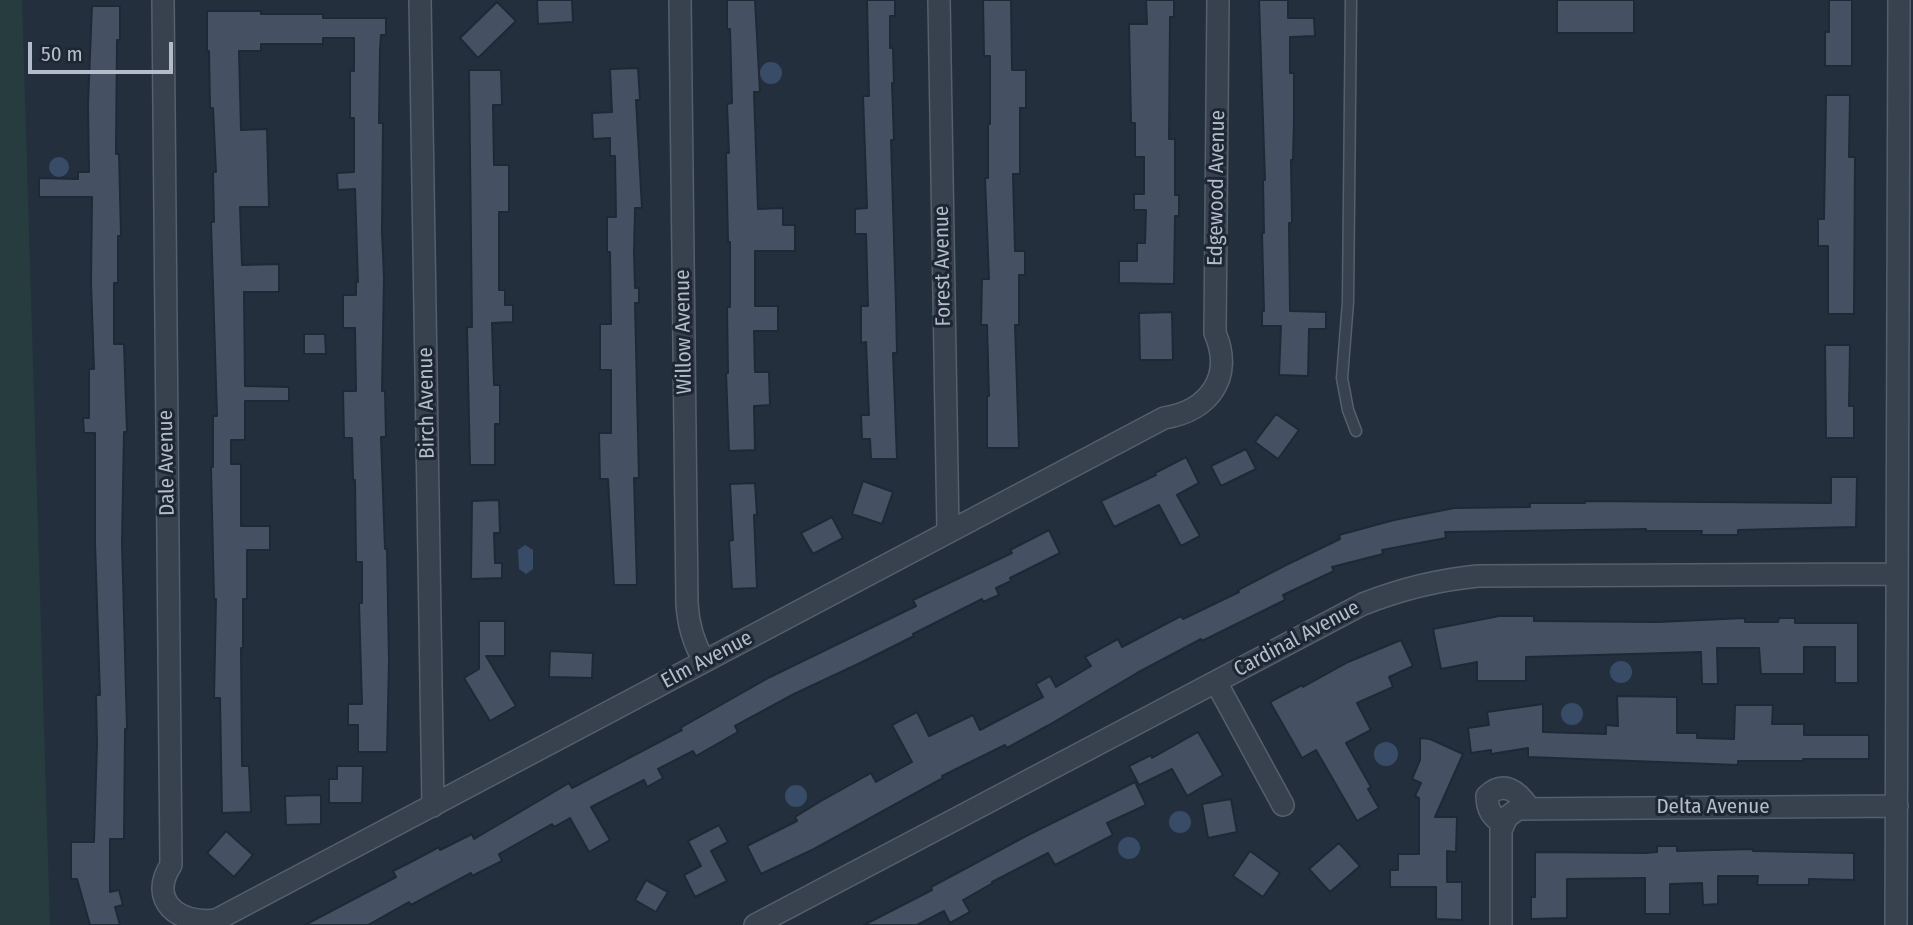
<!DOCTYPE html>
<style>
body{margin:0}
#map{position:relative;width:1913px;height:925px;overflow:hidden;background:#242f3e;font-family:"Fira Sans Condensed",sans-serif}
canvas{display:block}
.scale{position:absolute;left:28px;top:42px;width:145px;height:32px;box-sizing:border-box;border:4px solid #b4bcc9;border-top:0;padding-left:9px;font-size:21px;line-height:24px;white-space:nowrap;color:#b4bcc9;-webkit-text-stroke:5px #1d2633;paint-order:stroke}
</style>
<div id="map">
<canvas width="1913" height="925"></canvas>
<div class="scale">50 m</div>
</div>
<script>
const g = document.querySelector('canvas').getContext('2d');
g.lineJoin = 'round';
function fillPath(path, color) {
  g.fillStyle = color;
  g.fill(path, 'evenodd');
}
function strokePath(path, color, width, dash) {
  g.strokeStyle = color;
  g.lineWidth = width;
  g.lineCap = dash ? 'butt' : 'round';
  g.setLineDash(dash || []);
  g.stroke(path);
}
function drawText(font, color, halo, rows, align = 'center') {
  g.font = font + ' "Fira Sans Condensed",sans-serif';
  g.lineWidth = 6;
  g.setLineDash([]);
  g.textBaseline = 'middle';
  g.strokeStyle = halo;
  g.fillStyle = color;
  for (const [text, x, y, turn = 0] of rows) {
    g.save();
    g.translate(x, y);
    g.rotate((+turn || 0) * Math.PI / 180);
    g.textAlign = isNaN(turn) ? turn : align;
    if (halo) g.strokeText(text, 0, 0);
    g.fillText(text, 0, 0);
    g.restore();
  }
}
fillPath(new Path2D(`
 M0 0H22L50 925H0Z`), '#263c3f');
fillPath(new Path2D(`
 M760 73a11 11 0 1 1 22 0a11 11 0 1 1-22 0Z
 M49 167a10 10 0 1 1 20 0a10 10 0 1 1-20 0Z
 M525 545 533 550V569L526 574 519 569 518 550Z
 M1610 672a11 11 0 1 1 22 0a11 11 0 1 1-22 0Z
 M1561 714a11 11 0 1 1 22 0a11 11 0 1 1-22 0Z
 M1374 754a12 12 0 1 1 24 0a12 12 0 1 1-24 0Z
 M785 796a11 11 0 1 1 22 0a11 11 0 1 1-22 0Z
 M1169 822a11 11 0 1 1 22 0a11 11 0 1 1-22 0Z
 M1118 848a11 11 0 1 1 22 0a11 11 0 1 1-22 0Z`), '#394c67');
const building = new Path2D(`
 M537 0H572L573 22 538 24Z
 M727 0H755L760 92H754L758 209 783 208V225H795V251H755V306H778V331H754L755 372H769L770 405 754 406 755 450 729 451 726 373H728L727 307H730V242H728L726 153H729L727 104 732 103 730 29H727Z
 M867 0H895V16H890V48H893L894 83H892L894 140H891L896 306 897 353H893L897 459H871L870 439H862L861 415H869L866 342 861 343V306H868L866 234H855V209L867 208 863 96H869Z
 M983 0H1011L1012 70H1026V108H1020V174H1013L1015 251H1025V275H1019V325H1015L1019 448H987V396H989L987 325H981L982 279H989L985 178H988V124H990V56H984Z
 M1146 0H1174V17H1170L1169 139H1175V195H1179V216H1175L1174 284 1119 283V261H1137V243H1145L1146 210H1134V194H1144V157H1135V123H1131L1129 24H1147Z
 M1259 0H1288V18H1314L1315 36 1290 37V73H1294V118L1293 160H1291L1292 223H1289L1290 311 1326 312V329H1309L1308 376 1279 375 1281 326H1262V311H1264L1262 233H1264L1263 180H1265Z
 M1557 0H1634V33H1557Z
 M1829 0H1852V66H1825V32H1829Z
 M497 2 516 21 478 58 460 38Z
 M92 6H120V40H117L116 154H119L121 236H118V283H114V344H124L127 432H124L122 542 127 729H125L124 839H110V892L119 890 123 905 115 907 120 925H90L77 879H71V842H94L97 743 96 695H100L95 543V433H84L83 418H89V369H94L91 283 92 197H39V178L78 179V172H89L88 104Z
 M207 11H261V14H323V18H386V35H381L380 50 379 123H383L382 232 384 277 382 391H385L386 437H381L385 549H387L389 662 387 752H358V725H348V704H362L359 603H362V562H356L355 480H353L352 438H344L343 391H356L355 328H343V295H356V282H358L355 189 338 190 337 173 354 172V118H350V70L354 71V38H323V44H261V51H239L241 130 267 129 269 207H240L242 265 279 264V292H244L245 386 289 387V401H245V440H231V464H241V526H270V550H247V599H243V648H241L242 766H249L251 812 222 813 220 698H214L216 599H214L211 467H213V416H217L211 222H214L213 172H216L213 108H210L209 51H207Z
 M638 68 640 100H636L642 208H635L634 252 635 288H639V303H635L639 478H634L637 585H614L608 479H600L599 433H611V370H600V324H611L610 252H607V217H616L615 156H610V138L593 139 592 113 612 112 610 69Z
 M469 70H501L502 105H493L494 165H509V212H499V290H505V305H513V322L492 323 494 385H500V424H495V465H470L467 327H472Z
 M1826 95H1850L1849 157H1855L1854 314H1828V246H1818V219H1824Z
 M1172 312 1173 360H1140L1139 313Z
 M304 334H325L326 354H304Z
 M1825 345H1850L1849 406H1854V438H1826Z
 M1276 414 1299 430 1278 459 1255 442Z
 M1246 449 1256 469 1221 486 1211 466Z
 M1186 457 1199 483 1177 495 1200 536 1181 546 1159 505 1114 527 1101 501 1156 475 1155 473Z
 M1831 477H1857L1856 527 1738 530V535H1701L1702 531H1646V529L1445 532 1446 538 1382 550 1383 554 1332 567 1334 571 1283 595 1285 600 1202 641 1201 639 1137 673 1049 725 1007 748 1005 745 942 776 943 778 814 849 761 874 747 846 797 821 795 817 821 801 871 773 876 782 912 762 892 725 917 712 929 736 973 715 980 730 1043 697 1036 684 1050 676 1056 687 1091 666 1085 657 1118 639 1122 647 1181 616 1183 619 1239 592 1238 590 1286 565 1340 539 1339 535 1394 520 1454 508 1530 507V503H1585V501L1831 503Z
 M863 481 893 492 882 524 852 514Z
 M755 483 757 515H754L757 588 732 589 729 541 733 540 730 484Z
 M499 500 500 533H494L495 563H502V578L471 579 472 501Z
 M832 517 843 538 813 554 801 533Z
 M1049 530 1060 553 1010 578 1011 581 996 588 999 595 983 602 982 599 913 634 914 636 858 664 794 694 735 726 738 732 696 756 693 751 658 769 663 778 647 787 644 780 591 807 610 840 589 852 570 818 554 827 552 824 499 854 502 861 472 876 471 873 411 905 409 902 368 925H305L396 877 393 871 409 863 439 847 440 850 472 834 474 839 569 783 572 788 682 730 680 728 770 677 916 606 913 600 1012 553 1010 550Z
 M1499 616H1534V621L1658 622 1745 618V622H1778L1779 618H1795V623H1858V683H1835V647H1804V674H1761L1759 648H1717L1718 684H1702L1701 652 1526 657V681H1477V662L1441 669 1433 629Z
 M479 621H505V656H486L516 706 490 721 464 678 479 669Z
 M1401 640 1413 666 1389 677 1393 687 1357 703 1371 730 1346 743 1371 787 1368 789 1379 808 1357 821 1316 750 1302 758 1270 702 1302 685 1303 687 1348 662Z
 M550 651 593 653 592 678 549 677Z
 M1617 696 1677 697V733H1697V738L1734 739 1735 705H1773L1772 724H1804V735H1869V759H1803V761H1738V765L1528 757V748L1491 754V750L1471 753 1468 728 1489 725 1487 712 1543 704V732L1606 734V725L1618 726Z
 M1198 732 1223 775 1187 796 1172 769 1139 785 1129 766 1151 755 1152 758Z
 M1420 738 1430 739 1463 754 1435 817H1457L1456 852 1447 851V882H1462V920L1436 919V887H1390V870H1398V854H1419V798L1415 796 1421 783 1412 779 1420 760Z
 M337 766H363L362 803H329V779H337Z
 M1135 782 1146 805 1107 823 1113 835 1055 865 1048 853 992 882 993 883 963 900 970 912 950 923 944 911 917 925H864L932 890 931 887 1028 835Z
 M321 795V824L286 825 285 796Z
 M1231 799 1237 832 1208 838 1202 804Z
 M719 825 728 842 711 851 727 881 695 897 684 875 701 866 688 841Z
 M226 831 253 855 234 877 207 853Z
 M1339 843 1360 866 1330 892 1309 869Z
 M1657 846H1677V851L1753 849V851L1854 853V880L1809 879V885H1757L1758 876H1718V904L1703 905 1702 883 1670 884V914H1645V878L1567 879V918L1531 919V897H1535V852L1646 853 1657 852Z
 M1250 851 1280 873 1263 897 1233 876Z
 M646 880 668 892 656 912 635 900Z`);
fillPath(building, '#455162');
strokePath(building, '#1f2835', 2);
const service = new Path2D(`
 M1351 0 1348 302 1342 378 1348 410 1356 431`);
const minor = new Path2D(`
 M163 0 171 865C148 900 178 925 216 920L1164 418C1209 411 1234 377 1215 333L1218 0
 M420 0 433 806
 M680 0 687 603C688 625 693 642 704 661
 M939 0 948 531
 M1216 682 1283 805
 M1503 825C1492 816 1487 810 1487 796 1504 780 1518 791 1529 808
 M755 925 1363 604C1401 589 1437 580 1478 576L1897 574
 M1501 925V830L1507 817 1518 809 1897 806
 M1896 925 1899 0`);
strokePath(service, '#565f6c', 13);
strokePath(minor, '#565f6c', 24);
strokePath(service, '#38414e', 10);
strokePath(minor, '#38414e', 21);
drawText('21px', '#b4bcc9', '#1d2633', [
 ["Edgewood Avenue",1217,188,-89],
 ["Forest Avenue",943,266,-91],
 ["Willow Avenue",684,332,-91],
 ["Birch Avenue",427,403,-91],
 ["Dale Avenue",167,463,-91],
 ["Cardinal Avenue",1297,639,-28],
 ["Elm Avenue",707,660,-28],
 ["Delta Avenue",1713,807]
]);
</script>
